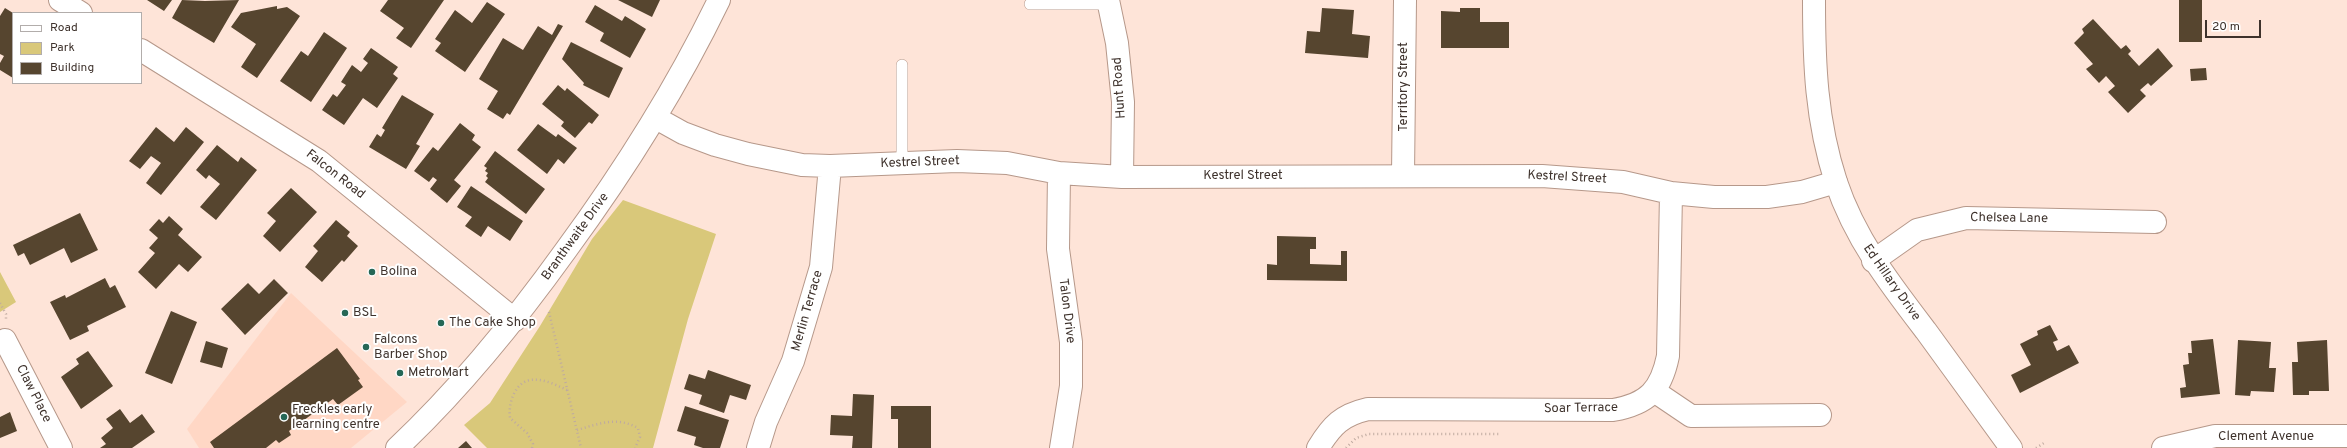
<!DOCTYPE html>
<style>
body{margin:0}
#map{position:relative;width:2347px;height:448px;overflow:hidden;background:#fee4d8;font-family:Overpass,sans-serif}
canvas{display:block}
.legend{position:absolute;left:12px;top:12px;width:130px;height:72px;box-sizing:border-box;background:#fff;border:1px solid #b2adab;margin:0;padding:5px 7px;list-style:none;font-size:12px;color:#3e322c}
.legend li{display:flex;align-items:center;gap:8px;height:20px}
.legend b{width:20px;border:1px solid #b2adab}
.scale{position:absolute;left:2205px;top:20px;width:56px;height:18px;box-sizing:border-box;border:2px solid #3e322c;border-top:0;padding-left:5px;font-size:12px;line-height:14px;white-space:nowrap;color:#3e322c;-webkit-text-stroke:3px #fff;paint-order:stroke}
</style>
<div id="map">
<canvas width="2347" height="448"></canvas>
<ul class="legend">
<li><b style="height:5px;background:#fff"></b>Road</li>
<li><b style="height:11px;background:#d9c87a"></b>Park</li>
<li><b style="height:11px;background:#56452f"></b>Building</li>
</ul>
<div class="scale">20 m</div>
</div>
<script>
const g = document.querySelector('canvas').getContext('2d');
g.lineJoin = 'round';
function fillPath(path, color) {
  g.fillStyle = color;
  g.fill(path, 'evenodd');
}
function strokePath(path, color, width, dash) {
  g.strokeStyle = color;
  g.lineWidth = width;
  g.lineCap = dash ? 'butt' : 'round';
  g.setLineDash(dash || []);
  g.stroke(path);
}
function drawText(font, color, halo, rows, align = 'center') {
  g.font = font + ' Overpass,sans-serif';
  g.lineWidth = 4;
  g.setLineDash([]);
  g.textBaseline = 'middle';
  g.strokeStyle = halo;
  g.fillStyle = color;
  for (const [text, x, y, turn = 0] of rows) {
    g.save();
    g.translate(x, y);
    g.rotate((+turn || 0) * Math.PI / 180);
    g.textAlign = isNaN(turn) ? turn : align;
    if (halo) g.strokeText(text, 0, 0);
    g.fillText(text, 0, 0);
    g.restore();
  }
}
fillPath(new Path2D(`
 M291 293 407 402 351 448H199L187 429Z`), '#ffd7c5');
fillPath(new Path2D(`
 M623 200 716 234 688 319 653 448H487L464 425 490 403 540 326 592 239Z
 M0 272 16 302 0 312Z`), '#d9c87a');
fillPath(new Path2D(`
 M147 0H172L164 11Z
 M182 0 205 1 239 0 214 43 172 18Z
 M388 0H444L411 48 396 38 404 28 380 11Z
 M618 0H660L652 17Z
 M2179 0H2202V42H2179Z
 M487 2 505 14 465 72 435 51 441 43 435 39 455 10 472 23Z
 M595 5 622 21 625 16 646 29 630 58 600 41 604 33 585 22Z
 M277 6V9L287 7 300 16 257 78 241 67 256 44 231 27 241 13Z
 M5 8 13 13V78L0 70V63L4 56 0 54V16Z
 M1322 8 1354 10 1352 34 1370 36 1368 58 1305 53 1307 31 1320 32Z
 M1460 8H1480V22H1509V48H1441V11L1460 12Z
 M2093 19 2121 49 2126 45 2131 51 2128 54 2139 66 2158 48 2173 66 2151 86 2148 83 2140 90 2146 96 2128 113 2108 92 2115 86 2106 76 2099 83 2086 69 2093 64 2074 43 2084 33 2082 29Z
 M558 24 563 26 510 115 507 113 503 119 487 109 498 91 479 79 503 38 523 50 538 26 552 35Z
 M324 32 347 48 311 102 280 81 301 51 308 56Z
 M571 42 623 68 609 98 583 85 584 83 562 59Z
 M371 48 398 67 393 74 398 78 377 108 363 98 344 125 322 110 333 94 337 97 346 85 341 82 352 65 361 72 368 63 363 59Z
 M2206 68 2207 80 2191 81 2190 69Z
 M558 85 565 91 567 88 599 115 592 124 589 122 575 138 561 126 564 122 542 104Z
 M402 95 434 114 416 144 420 146 406 169 369 147 377 134 381 137 385 130 382 128Z
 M460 123 475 135 472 140 481 147 454 180 461 186 447 203 430 189 437 180 433 177 429 182 414 171 433 147 438 151Z
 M538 124 556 137 558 134 577 148 564 164 558 159 547 174 517 150Z
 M156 127 174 142 186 127 204 142 161 195 146 183 161 163 151 156 140 169 129 161Z
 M217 145 238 162 241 157 257 170 216 220 200 207 220 184 209 175 206 179 196 170Z
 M495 151 545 189 526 214 485 182 488 178 486 176 488 173 485 171 487 168 484 166Z
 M471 186 523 221 510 241 488 226 481 237 465 226 472 217 457 207Z
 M291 188 317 212 280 252 263 236 276 221 267 213Z
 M80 213 98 250 71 263 64 248 30 265 24 253 18 256 13 245Z
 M169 216 183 229 178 235 202 257 188 272 179 264 156 289 138 272 155 253 149 248 158 238 149 230 159 219 163 223Z
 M336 220 350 232 347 236 358 246 344 262 342 260 322 282 305 267 318 251 313 246Z
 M1277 236 1316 237V249H1310V264L1341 265V251H1347V281L1267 280V264L1277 265Z
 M105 278 110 288 115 285 126 307 87 326 89 331 70 340 50 302 65 295 66 298Z
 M274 279 288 293 245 335 221 309 248 283 259 294Z
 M171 311 197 322 172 384 145 373Z
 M2050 325 2058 340 2053 342 2057 351 2069 345 2079 363 2020 393 2011 375 2031 365 2020 344 2038 335 2037 331Z
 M2213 339 2220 394 2181 398 2180 388 2186 387 2183 365 2189 364 2188 353H2192L2191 341Z
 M2238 340 2271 342 2269 368H2276L2274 392 2251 391 2250 396 2235 395Z
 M2327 340 2329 391H2309V395H2293L2292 362H2298L2297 342Z
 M206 341 228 348 222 368 200 362Z
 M337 348 360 379 358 380 363 387 338 405 333 399 289 431 291 435 279 443 276 440 266 448H214L210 442Z
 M88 351 113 386 81 409 61 377 79 364 76 359Z
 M708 370 751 385 746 400 730 395 724 413 699 404 702 395 684 389 689 374 705 379Z
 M853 394 874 395 872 448H852L853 436 830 435 831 415 852 416Z
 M685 406 729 420 720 448H703L694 445 696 437 677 431Z
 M891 406H931V448H898V419H891Z
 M120 409 130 423 142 414 155 432 132 448H100L106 444 101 438 113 428 106 419Z
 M10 412 17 431 0 438V417Z
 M466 441 472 448H458Z`), '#56452f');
const service = new Path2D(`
 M1030 4H1108
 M902 65V164`);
const minor = new Path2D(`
 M60 0 81 13
 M1108 0 1117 43 1123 102 1122 177
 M141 50 319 161 515 320
 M656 118 683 133 715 145 748 154 802 165 830 166 957 161 1007 163 1059 173 1122 177 1542 176 1623 182 1671 193 1714 197H1767L1802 192 1836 182
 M1059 173 1058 249 1071 342V386L1061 448
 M1403 175 1405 0
 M1873 261 1917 230 1966 218 2155 222
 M5 340 61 448
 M1654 391 1691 416 1820 415
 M758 448 766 422 793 361 821 267 830 166
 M1318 448C1332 425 1342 415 1368 409L1613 410C1648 404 1661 390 1668 356L1671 193
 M2163 448 2215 436H2347`);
const tertiary = new Path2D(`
 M1814 0C1814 64 1816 120 1836 182 1855 239 1890 284 1926 331 1954 370 1983 409 2011 448
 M397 448C461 388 515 321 566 250 624 171 676 89 719 0`);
strokePath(service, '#b6988a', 12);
strokePath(minor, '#b6988a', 24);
strokePath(tertiary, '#b6988a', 24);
strokePath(new Path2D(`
 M0 303 6 314V321
 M549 312 581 448
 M577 430C598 424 617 416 638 428L640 437 635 448
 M532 448 533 444 527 433 510 418C508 405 514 383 530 380 543 378 556 385 567 390
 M1346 448 1356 438 1369 434H1499
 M2036 448 2044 443`), '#bfaaa0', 2.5, [1, 3]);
strokePath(service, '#fff', 11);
strokePath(minor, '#fff', 22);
strokePath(tertiary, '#fff', 22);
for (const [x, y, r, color] of [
 [372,272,4,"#256756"],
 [345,313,4,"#256756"],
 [441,323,4,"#256756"],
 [366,347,4,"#256756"],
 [400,373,4,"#256756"],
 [284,417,4,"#256756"]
]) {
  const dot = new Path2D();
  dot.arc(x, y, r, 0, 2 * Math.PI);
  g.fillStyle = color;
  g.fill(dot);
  strokePath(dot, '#fff', 1.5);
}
drawText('13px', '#3e322c', '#fff', [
 ["Territory Street",1404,87,-90],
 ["Hunt Road",1120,88,-94],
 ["Kestrel Street",920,163,-2],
 ["Falcon Road",335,175,38],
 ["Kestrel Street",1243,176],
 ["Kestrel Street",1567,178,3],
 ["Chelsea Lane",2009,219,1],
 ["Branthwaite Drive",576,237,-54],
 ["Ed Hillary Drive",1891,283,55],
 ["Merlin Terrace",808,311,-74],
 ["Talon Drive",1066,311,83],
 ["Claw Place",33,394,63],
 ["Soar Terrace",1581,409,-1],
 ["Clement Avenue",2266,437]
]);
drawText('13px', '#3e322c', '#fff', [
 ["Bolina",380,272],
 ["BSL",353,313],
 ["The Cake Shop",449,323],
 ["Falcons",374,340],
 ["Barber Shop",374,355],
 ["MetroMart",408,373],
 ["Freckles early",292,410],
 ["learning centre",292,425]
], 'left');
</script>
